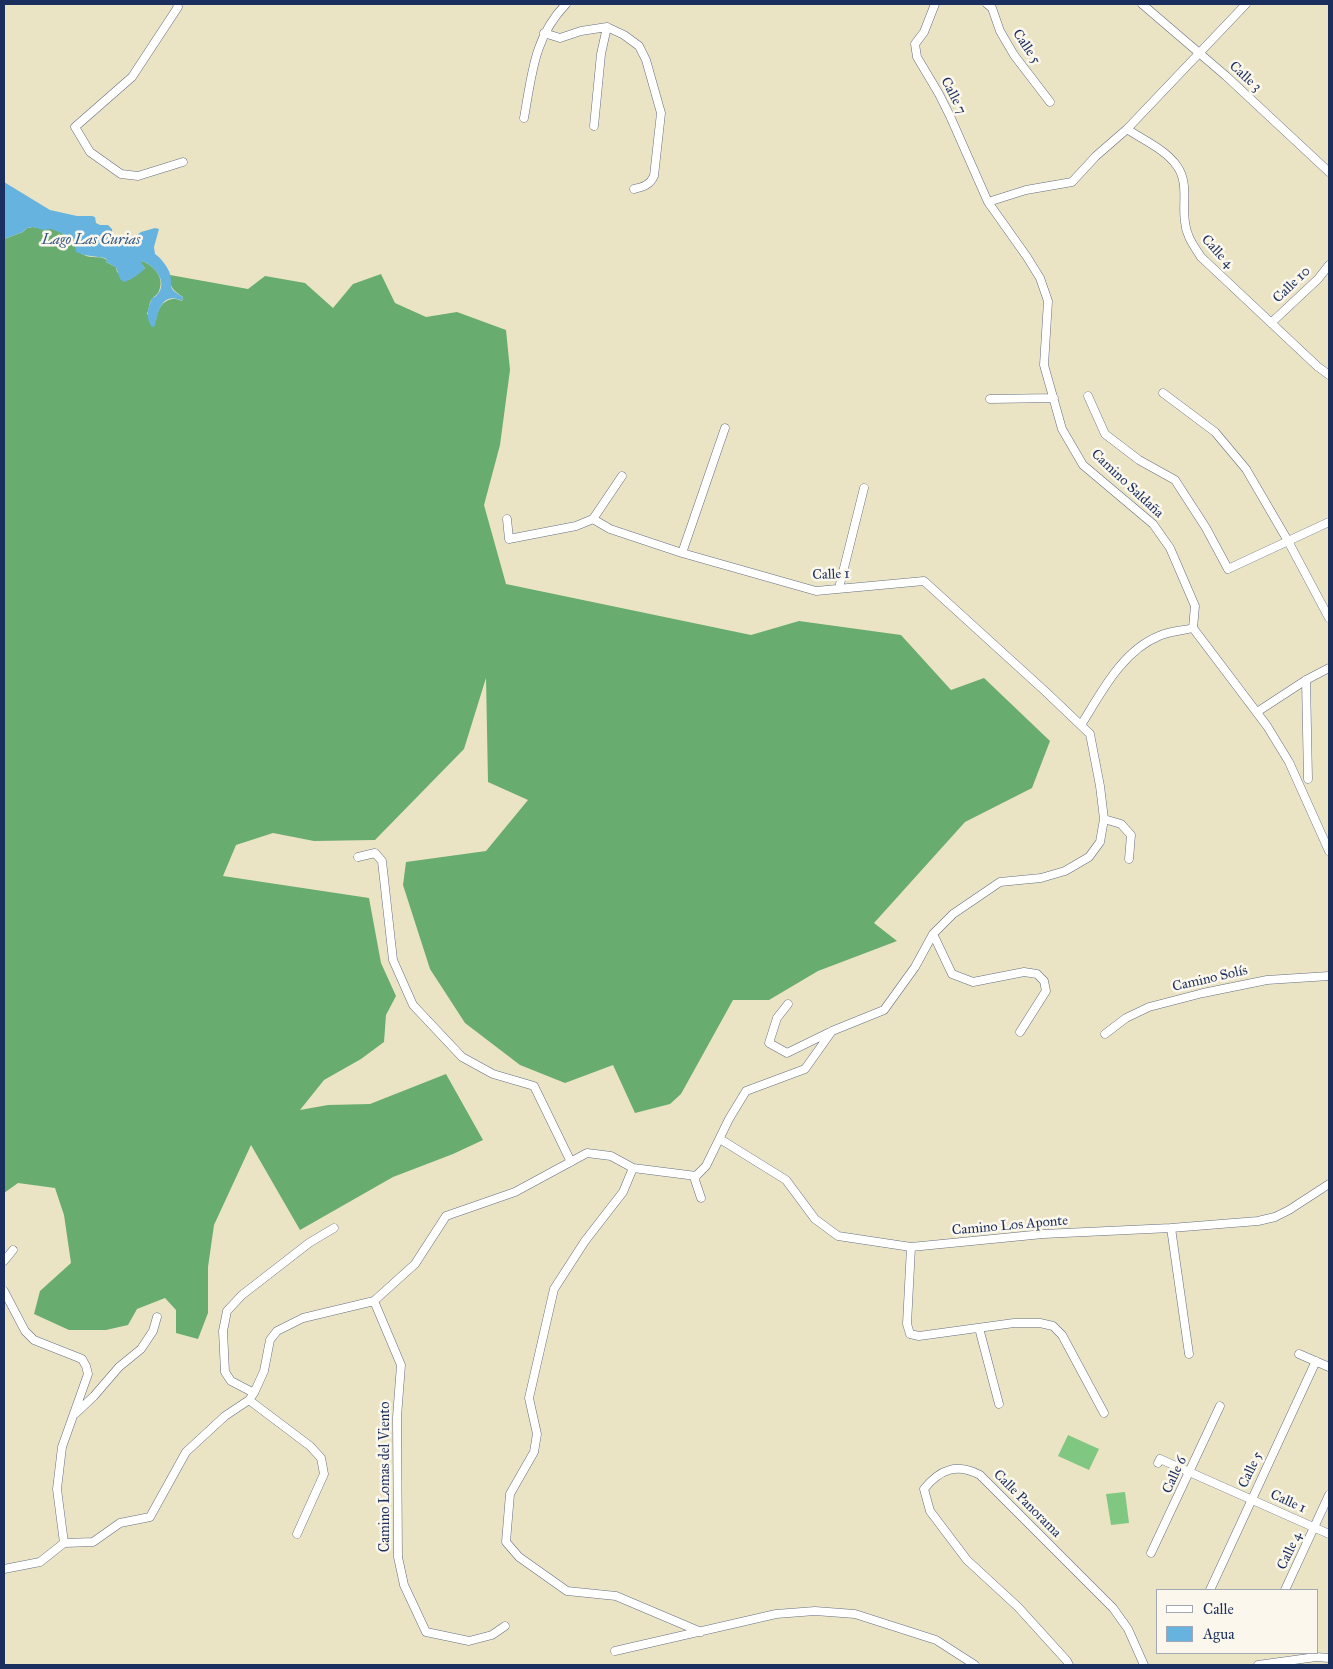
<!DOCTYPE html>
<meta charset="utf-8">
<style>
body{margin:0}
#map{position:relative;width:1333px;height:1669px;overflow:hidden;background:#ebe4c4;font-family:"IM FELL Great Primer",serif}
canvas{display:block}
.frame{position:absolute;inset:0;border:5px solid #1b2f5e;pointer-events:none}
.legend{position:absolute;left:1156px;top:1589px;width:162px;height:65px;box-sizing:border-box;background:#fbf7ec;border:1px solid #a1a7b3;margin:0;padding:6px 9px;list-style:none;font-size:15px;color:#1b2f5e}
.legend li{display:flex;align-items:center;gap:10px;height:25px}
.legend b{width:25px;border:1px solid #a1a7b3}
</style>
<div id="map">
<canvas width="1333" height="1669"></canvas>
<div class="frame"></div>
<ul class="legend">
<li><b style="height:6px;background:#fff"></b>Calle</li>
<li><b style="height:14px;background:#67b3e0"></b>Agua</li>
</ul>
</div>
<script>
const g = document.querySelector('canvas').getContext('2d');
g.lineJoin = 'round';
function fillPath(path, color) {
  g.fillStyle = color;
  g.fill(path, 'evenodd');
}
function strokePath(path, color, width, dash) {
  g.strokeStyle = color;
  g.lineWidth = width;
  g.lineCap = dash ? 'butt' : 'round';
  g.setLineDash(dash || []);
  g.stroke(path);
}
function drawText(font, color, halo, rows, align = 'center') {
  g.font = font + ' "IM FELL Great Primer",serif';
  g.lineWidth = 5;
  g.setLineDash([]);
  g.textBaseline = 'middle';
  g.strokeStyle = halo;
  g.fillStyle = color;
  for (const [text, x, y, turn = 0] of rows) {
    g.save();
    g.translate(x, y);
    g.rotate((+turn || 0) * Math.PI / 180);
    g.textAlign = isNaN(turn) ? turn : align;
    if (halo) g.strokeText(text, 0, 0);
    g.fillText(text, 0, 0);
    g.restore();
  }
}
fillPath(new Path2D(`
 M1068 1435 1099 1449 1089 1470 1058 1456Z
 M1125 1492 1129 1523 1111 1525 1106 1494Z`), '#80c782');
fillPath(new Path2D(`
 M33 227C40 229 46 228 52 229 58 230 66 235 70 238 76 241 76 252 84 255 92 259 100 255 107 260L106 262 116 267 117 272 129 280 145 268 140 262 142 261C155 266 166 279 158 293 157 295 154 296 152 299 149 302 149 310 147 314L156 321C157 306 168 294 182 301L183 297C173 291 169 286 170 275L248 289 265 276 305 283 333 308 353 284 381 274 395 303 426 317 457 312 506 330 510 370 500 445 484 505 506 584 751 635 799 621 901 635 951 690 984 678 1050 741 1032 788 965 822 874 923 897 941 818 971 769 1000H733L681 1094 670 1104 635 1113 613 1065 565 1083 520 1065 465 1023 430 969 403 885 406 862 486 851 528 800 488 782 486 678 464 749 375 840 314 841 273 833 236 845 223 876 369 898 381 963 396 996 386 1015 384 1042 361 1059 324 1080 300 1110 328 1105 370 1104 446 1074 483 1140 453 1154 393 1177 300 1230 251 1145 214 1225 208 1267V1313L198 1339 176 1333V1310L165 1298 137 1309 128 1325 106 1330H69L34 1314 40 1291 71 1263 64 1215 55 1188 18 1183 4 1193V239L23 232 27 228Z`), '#68ac70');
fillPath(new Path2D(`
 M4 182 50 210 77 216H92L95 217 96 223 100 225H108L112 229 113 239H132L141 232 155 228 159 229 154 247 155 254C161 258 168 267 170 274 173 288 167 288 183 297L182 301C163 291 158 310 155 326L152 327C146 319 147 310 151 301 154 294 152 300 157 295 169 282 154 265 142 261L141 262 145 268C140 274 131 280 124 282L120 279 116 267 106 262 107 260 105 258 84 255 76 252 74 242 70 237 52 229 43 230 33 227 27 228 23 232 4 239Z`), '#67b3e0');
const minor = new Path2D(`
 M177 4 178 7 132 77 75 127 90 152 121 174 138 176 183 162
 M935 4 924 32 915 44 917 57 939 94 950 116 988 202 1027 257 1040 278 1048 301 1044 365 1062 429 1083 465 1153 524 1170 548 1195 606 1193 628 1267 726 1289 762 1329 851
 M987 4 992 8 1000 31 1014 55 1050 102
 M1142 4 1226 76 1329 172
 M544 33 560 38 581 31 607 27 624 35 639 46 646 60 661 113 654 176C650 185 643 187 634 189
 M524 118C532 74 534 37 566 4
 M594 126 601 54 607 27
 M1127 129C1143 140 1165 149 1177 166 1189 183 1182 204 1185 222 1186 236 1194 246 1201 257L1317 366 1329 375
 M988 202 1026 190 1072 182 1096 156 1127 129 1246 4
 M1271 323 1318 279 1329 265
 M1163 393 1215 432 1246 469 1288 541 1329 618
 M1088 396 1105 434 1139 460 1175 480 1206 528 1228 569 1329 522
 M990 399 1054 398
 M593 519 622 476
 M682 553 725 428
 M839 588 864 488
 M1306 680 1308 779
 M1257 712 1306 680 1329 668
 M1081 725C1101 693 1122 651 1159 636 1169 631 1182 631 1193 628
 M1104 819 1121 824 1131 835 1129 859
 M358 857 375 853 382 861 393 960 413 1005 462 1057 493 1074 534 1086 571 1162
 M933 934 952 974 973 982 1024 972 1037 974 1044 981 1046 991 1020 1032
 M788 1004 777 1018 769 1043 787 1053 830 1032
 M1105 1034 1126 1018 1149 1007 1203 993 1267 980 1329 976
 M720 1139 786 1180 815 1219 838 1236 911 1247 1043 1234 1171 1228 1258 1221 1275 1217 1289 1210 1329 1184
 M633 1168 623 1192 585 1241 554 1289 529 1398 537 1434 534 1452 510 1494 506 1542 519 1557 567 1591 616 1596 701 1632
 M696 1176 695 1180 701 1198
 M1171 1228 1189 1354
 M911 1247 907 1324 910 1334 919 1336 1014 1323H1040L1053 1326 1062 1335 1104 1413
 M4 1261 13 1250
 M4 1291 25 1331 34 1340 82 1359 86 1366 88 1374 62 1447 57 1489 64 1543
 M374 1301 401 1365 397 1417 398 1557 404 1585 426 1632 469 1641 492 1635 505 1626
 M979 1328 999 1404
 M1299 1354 1329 1367
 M254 1393 231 1381 225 1372 223 1331 227 1311 242 1295 309 1243 334 1228
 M249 1400 310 1446 321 1458 324 1474 297 1534
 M76 1413 94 1396 119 1367 141 1349 153 1331 157 1317
 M1158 1463 1160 1459 1329 1534
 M1151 1553 1220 1406
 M4 1569 40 1562 64 1543 93 1542 120 1523 150 1517 186 1452 225 1416 249 1400 254 1393 264 1371 270 1340 277 1331 303 1318 374 1301 415 1264 446 1216 515 1192 587 1153 611 1156 633 1168 696 1176 706 1166 729 1119 746 1091 805 1069 832 1031 884 1010 915 967 933 934 953 914 1000 882 1041 878 1065 871 1089 857 1100 842 1104 819 1100 786 1090 734 1046 692 924 581 816 591 682 553 610 529 593 519 576 526 509 539 507 519
 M1210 1590 1316 1361
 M1285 1590 1329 1495
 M615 1651 776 1614 815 1611 855 1614 936 1640 975 1665
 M1069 1665 1067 1661 1018 1607 967 1560 930 1511 924 1489C940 1469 957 1463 980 1475L1113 1608 1128 1629 1144 1665
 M1258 1665 1316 1657 1329 1658`);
strokePath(minor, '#646e82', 9);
strokePath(minor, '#fff', 8);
drawText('14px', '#1b2f5e', '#fbf7ec', [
 ["Calle 5",1026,47,56],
 ["Calle 3",1245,77,42],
 ["Calle 7",953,96,63],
 ["Calle 4",1217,252,47],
 ["Calle 10",1292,285,-44],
 ["Camino Saldaña",1127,484,43],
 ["Calle 1",831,575,-2],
 ["Camino Solís",1210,979,-13],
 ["Camino Los Aponte",1010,1226,-5],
 ["Calle 5",1251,1470,-65],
 ["Calle 6",1175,1475,-65],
 ["Camino Lomas del Viento",386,1477,-90],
 ["Calle 1",1288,1502,24],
 ["Calle Panorama",1027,1504,45],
 ["Calle 4",1290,1551,-65]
]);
drawText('italic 15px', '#325785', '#fbf7ec', [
 ["Lago Las Curias",91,240]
]);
</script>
